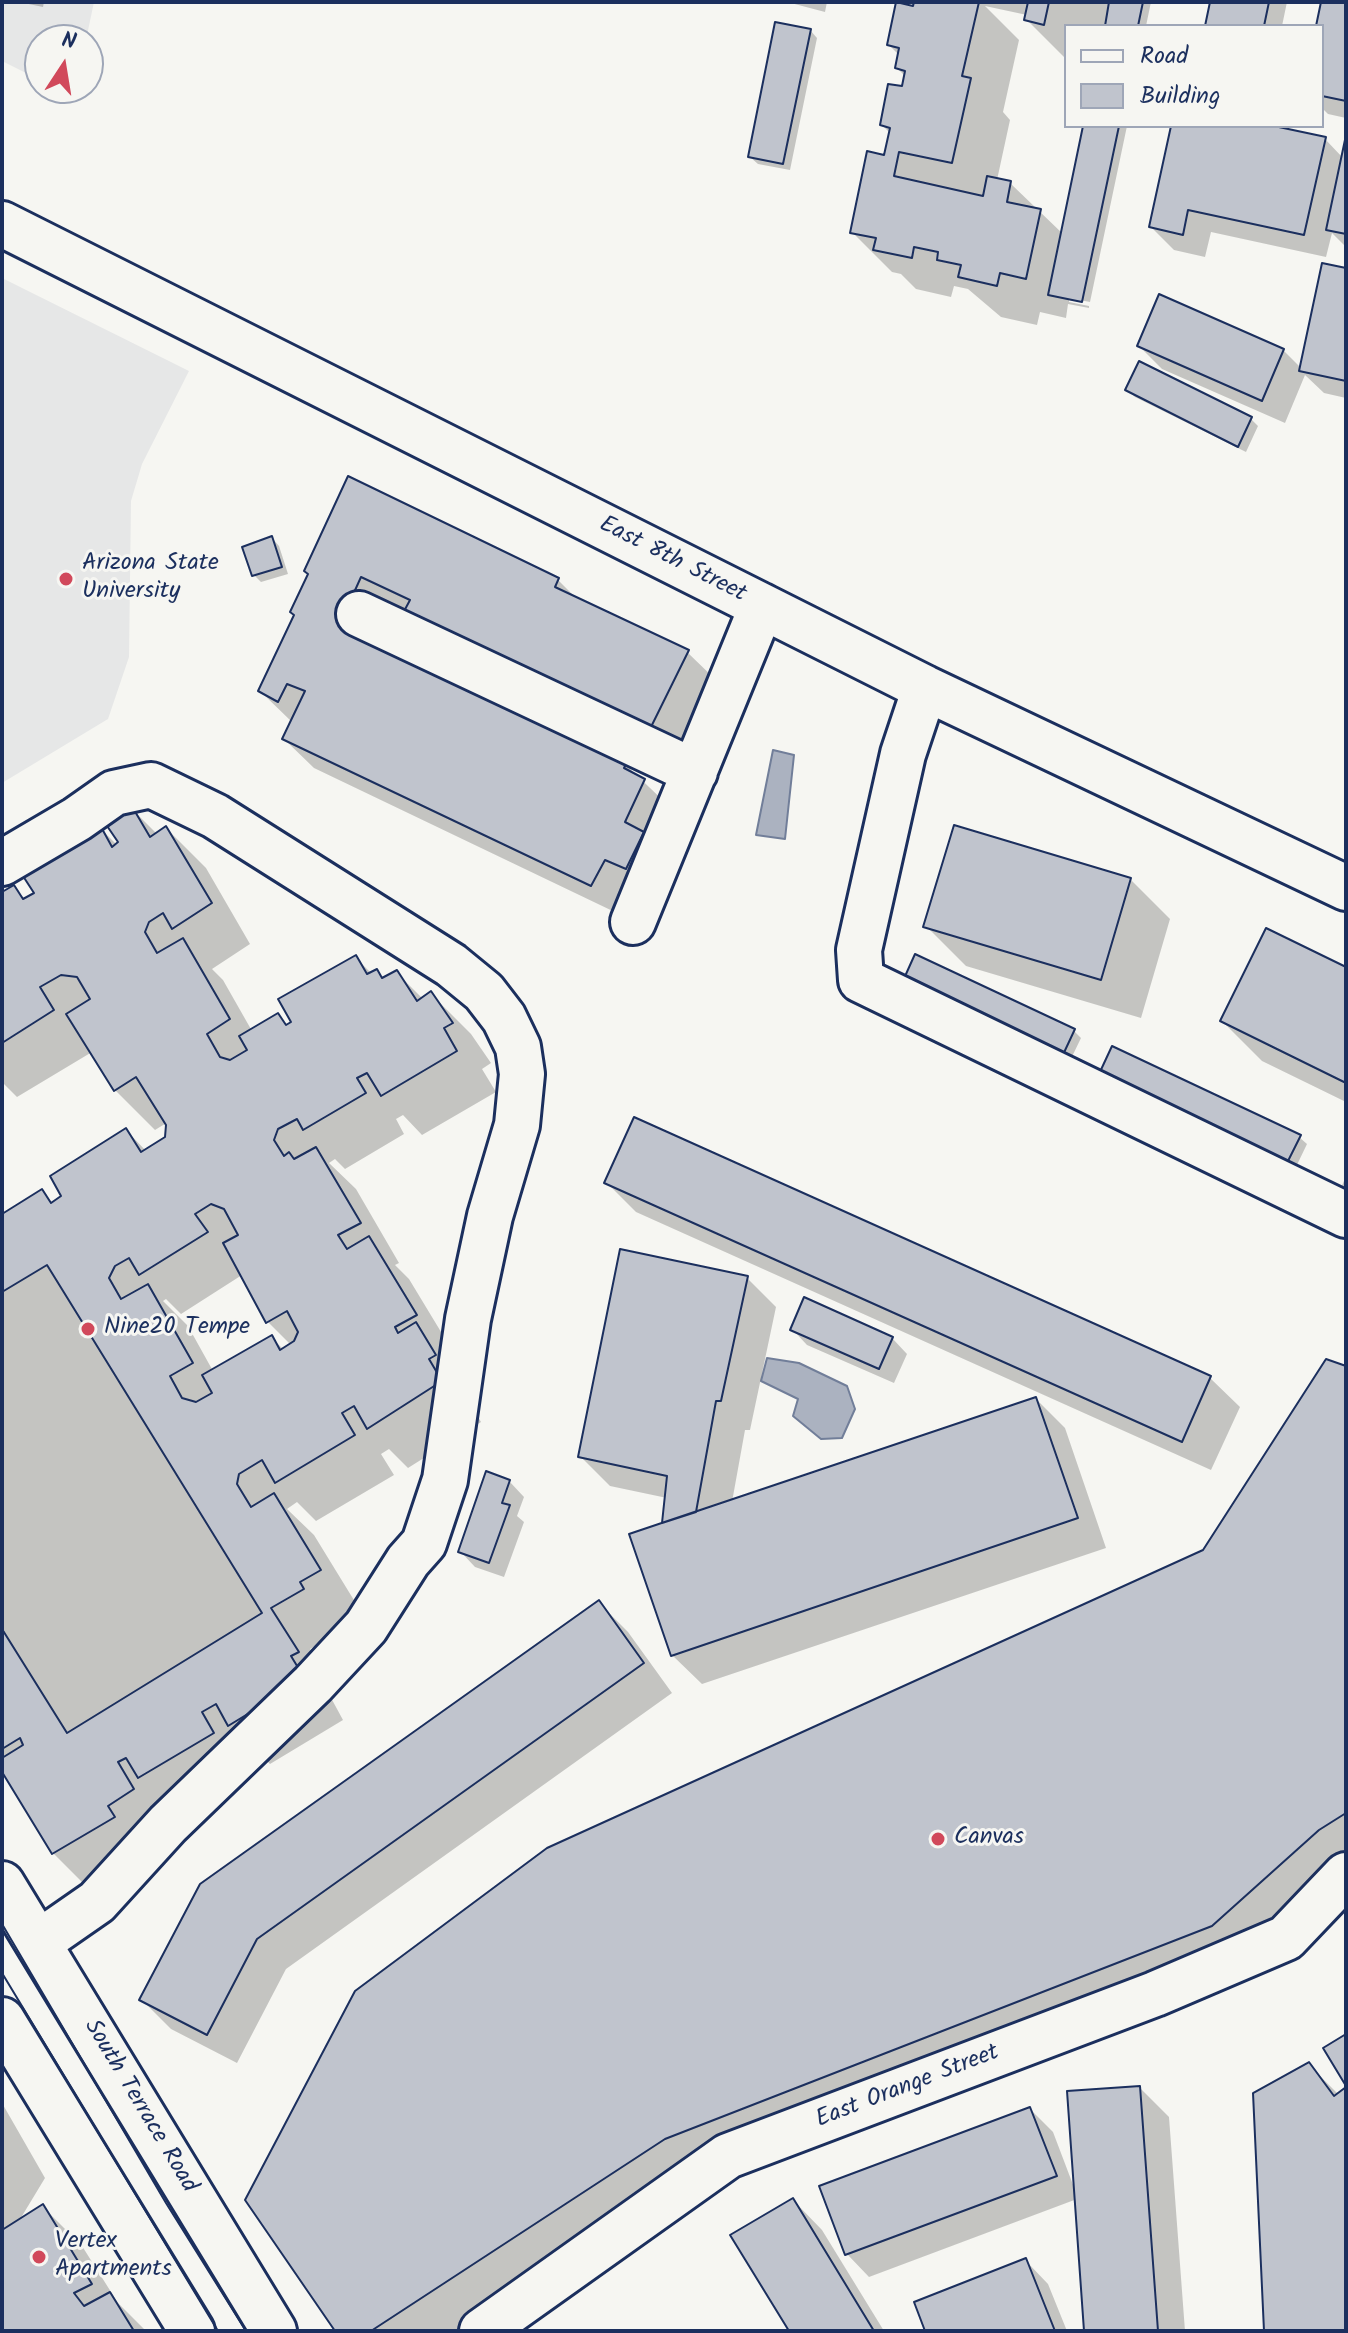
<!DOCTYPE html>
<style>
body{margin:0}
#map{position:relative;width:1348px;height:2333px;overflow:hidden;background:#f6f6f2;font-family:Kalam,sans-serif}
canvas{display:block}
.frame{position:absolute;inset:0;border:4px solid #1b2f5e;pointer-events:none}
.legend{position:absolute;left:1064px;top:24px;width:260px;height:104px;box-sizing:border-box;background:#f6f6f2;border:2px solid #9ea6b7;margin:0;padding:10px 14px;list-style:none;font-size:24px;color:#1b2f5e}
.legend li{display:flex;align-items:center;gap:16px;height:40px}
.legend b{width:40px;border:2px solid #9ea6b7}
.north{position:absolute;left:24px;top:24px;width:80px;height:80px;box-sizing:border-box;background:#f6f6f2;border:2px solid #9ea6b7;border-radius:50%;rotate:12deg;font-size:22px;font-weight:700;line-height:32px;text-align:center;color:#1b2f5e}
.north::after{content:'';display:block;margin:auto;width:28px;height:36px;background:#d1495b;clip-path:polygon(50% 0,100% 100%,50% 72%,0 100%)}
</style>
<div id="map">
<canvas width="1348" height="2333"></canvas>
<div class="frame"></div>
<ul class="legend">
<li><b style="height:10px;background:#f6f6f2"></b>Road</li>
<li><b style="height:22px;background:#c0c4cd"></b>Building</li>
</ul>
<div class="north">N</div>
</div>
<script>
const g = document.querySelector('canvas').getContext('2d');
g.lineJoin = 'round';
function fillPath(path, color) {
  g.fillStyle = color;
  g.fill(path, 'evenodd');
}
function strokePath(path, color, width, dash) {
  g.strokeStyle = color;
  g.lineWidth = width;
  g.lineCap = dash ? 'butt' : 'round';
  g.setLineDash(dash || []);
  g.stroke(path);
}
function drawText(font, color, halo, rows, align = 'center') {
  g.font = font + ' Kalam,sans-serif';
  g.lineWidth = 6;
  g.setLineDash([]);
  g.textBaseline = 'middle';
  g.strokeStyle = halo;
  g.fillStyle = color;
  for (const [text, x, y, turn = 0] of rows) {
    g.save();
    g.translate(x, y);
    g.rotate((+turn || 0) * Math.PI / 180);
    g.textAlign = isNaN(turn) ? turn : align;
    if (halo) g.strokeText(text, 0, 0);
    g.fillText(text, 0, 0);
    g.restore();
  }
}
fillPath(new Path2D(`
 M2 2H94L86 40H40V80L2 61Z
 M2 278 189 371 142 464 131 501 129 657 108 719 2 783Z`), '#e6e7e7');
const water = new Path2D(`
 M773 750 794 755 785 839 756 835Z
 M767 1358 799 1363 847 1386 855 1409 842 1438 821 1439 793 1416 798 1399 761 1381Z`);
fillPath(water, '#abb2c0');
strokePath(water, '#717e99', 2);
fillPath(new Path2D(`
 M19 2H44L43 7Z
 M787 2H827L825 12Z
 M916 2H1151L1146 26H1066V59L1026 19 1027 15 985 6 1019 40 1003 112 1010 120 997 180 1010 183 1063 234 1085 126H1127L1090 302 1069 298V302L1089 306V308L1068 304 1066 318 1040 312 1037 325 1001 317 968 289 954 286 951 297 916 289 901 274 892 272 852 232 886 157 891 134 882 125 903 89 906 77 897 68 899 55 889 45 915 8Z
 M1212 2H1287L1282 26H1207Z
 M1324 2H1346V118L1328 114 1322 108V26H1318Z
 M810 30 817 38 790 170 758 164 750 157Z
 M1173 126H1265L1325 139 1343 158 1346 144V247L1332 233 1326 257 1211 232 1205 257 1174 250 1151 227Z
 M1346 270V398L1324 393 1305 375 1285 423 1162 369 1139 346 1283 350 1301 368Z
 M1140 363 1251 419 1258 426 1246 452 1135 397 1127 390Z
 M272 538 279 546 288 574 261 582 254 575Z
 M310 574 558 580 578 600 687 652 717 681 679 760 391 605 377 636 625 764 673 810 621 915 314 768 284 739 292 722 260 691 296 616Z
 M129 806 157 834 166 828 206 868 250 944 212 969 223 980 252 1031 278 1016 289 1026 356 958 372 974 377 972 384 979 396 972 423 999 431 994 471 1034 491 1063 482 1069 496 1092 422 1135 403 1115 396 1119 404 1134 345 1169 335 1159 329 1163 356 1189 399 1263 395 1265 409 1279 455 1355 468 1399 481 1422 408 1468 389 1449 381 1454 394 1475 316 1521 297 1502 287 1509 314 1535 360 1610 338 1622 342 1630 310 1649 337 1693 330 1696 343 1720 270 1764 252 1746 241 1753 253 1773 180 1817 162 1799 157 1803 173 1830 93 1893 53 1853 2 1768V1760L5 1759 2 1756V1217L42 1192 53 1204 64 1197 126 1130 146 1151 167 1138 168 1122 155 1130 115 1090 92 1052 17 1097 2 1082V895L14 888 26 900 36 894 99 827 117 845ZM242 1275 268 1322 291 1345 284 1350 271 1337 213 1371 188 1326 163 1301 166 1299 181 1314Z
 M1130 879 1170 919 1141 1018 966 966 926 926Z
 M1346 969V1102L1262 1061 1222 1021Z
 M904 983 1074 1031 1081 1038 1068 1065Z
 M1113 1049 1299 1137 1307 1144 1295 1169Z
 M1346 1176V1193L1341 1188Z
 M607 1183 1210 1378 1240 1407 1211 1470 636 1212Z
 M747 1278 776 1307 750 1430H745L732 1502 1036 1399 1065 1428 1106 1548 702 1684 672 1655 664 1524 667 1498 610 1486 580 1456Z
 M792 1329 892 1338 907 1354 894 1383 807 1345Z
 M1346 1368V1881L1252 1965 705 2178 472 2331H338L1205 1551Z
 M509 1481 524 1497 517 1516 524 1522 504 1577 475 1567 460 1551Z
 M598 1602 628 1632 672 1693 286 1969 237 2063 171 2029 142 2000Z
 M1308 2064 1339 2095 1346 2089V2331H1266Z
 M1140 2088 1169 2117 1185 2331H1086L1077 2199 869 2277 847 2254 1030 2109 1053 2132 1075 2190Z
 M2 2103 45 2178 19 2221 42 2206 82 2246 118 2303 146 2331H2Z
 M793 2200 822 2230 884 2331H791Z
 M1026 2261 1048 2284 1067 2331H927Z`), '#0003');
const building = new Path2D(`
 M896 2 913 6 914 2H979L962 76 971 78 952 163 899 152 894 176 983 196 987 176 1011 181 1007 202 1041 209 1026 279 1000 273 997 286 958 277 961 265 937 260 938 252 914 247 912 258 873 250 876 238 850 233 867 151 884 155 890 128 880 125 888 84 902 86 905 71 895 68 899 48 887 45Z
 M1028 2H1049L1044 25 1024 20Z
 M1109 2H1143L1138 26H1105Z
 M1210 2H1269L1264 26H1205Z
 M1321 2H1346V101L1322 96V26H1316Z
 M775 22 811 29 783 164 748 157Z
 M1083 126H1119L1082 302 1048 295Z
 M1171 126H1274L1326 137 1304 235 1188 210 1183 235 1149 227Z
 M1346 135V234L1326 230Z
 M1322 263 1346 268V381L1299 371Z
 M1159 294 1284 349 1262 401 1137 346Z
 M1139 361 1252 417 1238 447 1125 390Z
 M348 476 559 578 555 587 689 650 649 731 402 615 410 600 361 577 343 617 627 762 624 768 645 779 625 822 644 832 626 869 605 860 591 886 282 739 305 691 287 684 278 702 258 691 294 615 290 612 308 574 304 571Z
 M272 536 282 567 252 576 242 547Z
 M130 803 150 837 166 826 212 903 172 929 163 913 149 922 145 932 157 953 183 938 230 1019 207 1034 220 1057 230 1060 247 1050 239 1036 278 1013 286 1025 291 1022 278 999 356 955 367 974 377 969 382 978 397 970 417 1001 431 991 453 1023 444 1028 457 1051 381 1096 367 1073 357 1078 366 1093 303 1130 297 1119 278 1129 274 1140 284 1156 289 1152 294 1159 316 1147 361 1223 338 1235 347 1249 369 1236 417 1315 395 1327 398 1333 416 1322 436 1355 429 1359 442 1381 367 1429 354 1406 342 1413 355 1435 275 1483 262 1460 239 1474 237 1484 251 1507 274 1493 321 1570 300 1582 304 1589 271 1608 299 1652 291 1656 305 1679 228 1726 216 1704 202 1712 214 1733 138 1778 126 1758 118 1762 134 1789 108 1806 115 1817 52 1854 2 1772V1758L23 1745 20 1738 2 1749V1214L42 1189 51 1203 61 1196 50 1176 126 1128 141 1152 165 1137 166 1125 136 1077 114 1091 66 1014 90 999 77 977 61 975 40 987 54 1010 2 1043V892L14 885 23 899 34 893 21 873 100 825 112 847 118 842 103 820ZM211 1204 224 1209 238 1235 223 1243 266 1323 287 1311 298 1332 294 1341 280 1350 272 1335 202 1375 212 1393 196 1402 182 1398 170 1376 193 1363 148 1284 121 1299 109 1278 115 1266 129 1258 139 1275 208 1232 195 1214Z
 M954 825 1131 878 1101 980 923 927Z
 M1266 928 1346 967V1083L1220 1021Z
 M915 954 1075 1029 1061 1059 902 983Z
 M1112 1046 1301 1135 1287 1163 1099 1074Z
 M634 1117 1211 1376 1182 1442 604 1183Z
 M620 1249 748 1276 721 1401H716L696 1512 662 1523 667 1476 578 1457Z
 M47 1265 262 1613 67 1733 2 1629V1292Z
 M804 1297 893 1337 879 1369 790 1330Z
 M1326 1359 1346 1366V1813L1319 1830 1212 1926 665 2139 371 2331H335L245 2200 355 1991 547 1848 1203 1550Z
 M1036 1397 1078 1518 671 1656 629 1534Z
 M486 1471 510 1480 502 1503 510 1505 489 1563 458 1552Z
 M599 1600 644 1663 257 1939 207 2035 139 2000 200 1884Z
 M1346 2034V2086L1323 2048Z
 M1309 2062 1334 2096 1346 2087V2331H1264L1253 2093Z
 M1140 2086 1158 2331H1084L1067 2091Z
 M1030 2107 1057 2176 845 2255 819 2186Z
 M793 2198 874 2331H789L730 2235Z
 M43 2204 92 2284 74 2293 84 2306 110 2292 134 2331H2V2230Z
 M1026 2258 1055 2331H925L914 2302Z`);
fillPath(building, '#c0c4cd');
strokePath(building, '#1b2f5e', 2);
const minor = new Path2D(`
 M2 224 925 688 1346 888
 M359 614 695 772
 M925 688 903 754 859 950 861 980 1346 1215
 M2 863 77 819 114 793 151 785 215 816 451 965 484 992 504 1018 518 1047 522 1074 517 1125 490 1216 468 1319 445 1480 424 1543 408 1561 366 1627 313 1684 168 1824 97 1902 38 1943
 M633 922 762 606
 M2 1884 274 2331
 M2 2020 192 2331
 M482 2331 728 2156 1155 1994 1286 1938 1346 1875`);
strokePath(minor, '#1b2f5e', 50);
strokePath(minor, '#f6f6f2', 44);
strokePath(new Path2D(`
 M2 1924 166 2203 246 2331
 M2 1973 218 2331`), '#1b2f5e', 2);
for (const [x, y, r, color] of [
 [66,579,8,"#d1495b"],
 [88,1329,8,"#d1495b"],
 [938,1839,8,"#d1495b"],
 [39,2257,8,"#d1495b"]
]) {
  const dot = new Path2D();
  dot.arc(x, y, r, 0, 2 * Math.PI);
  g.fillStyle = color;
  g.fill(dot);
  strokePath(dot, '#f6f6f2', 3);
}
drawText('24px', '#1b2f5e', '#f6f6f2', [
 ["East 8th Street",672,561,27],
 ["East Orange Street",908,2088,-21],
 ["South Terrace Road",139,2107,59]
]);
drawText('24px', '#1b2f5e', '#f6f6f2', [
 ["Arizona State",82,565],
 ["University",82,593],
 ["Nine20 Tempe",104,1329],
 ["Canvas",954,1839],
 ["Vertex",55,2243],
 ["Apartments",55,2271]
], 'left');
</script>
